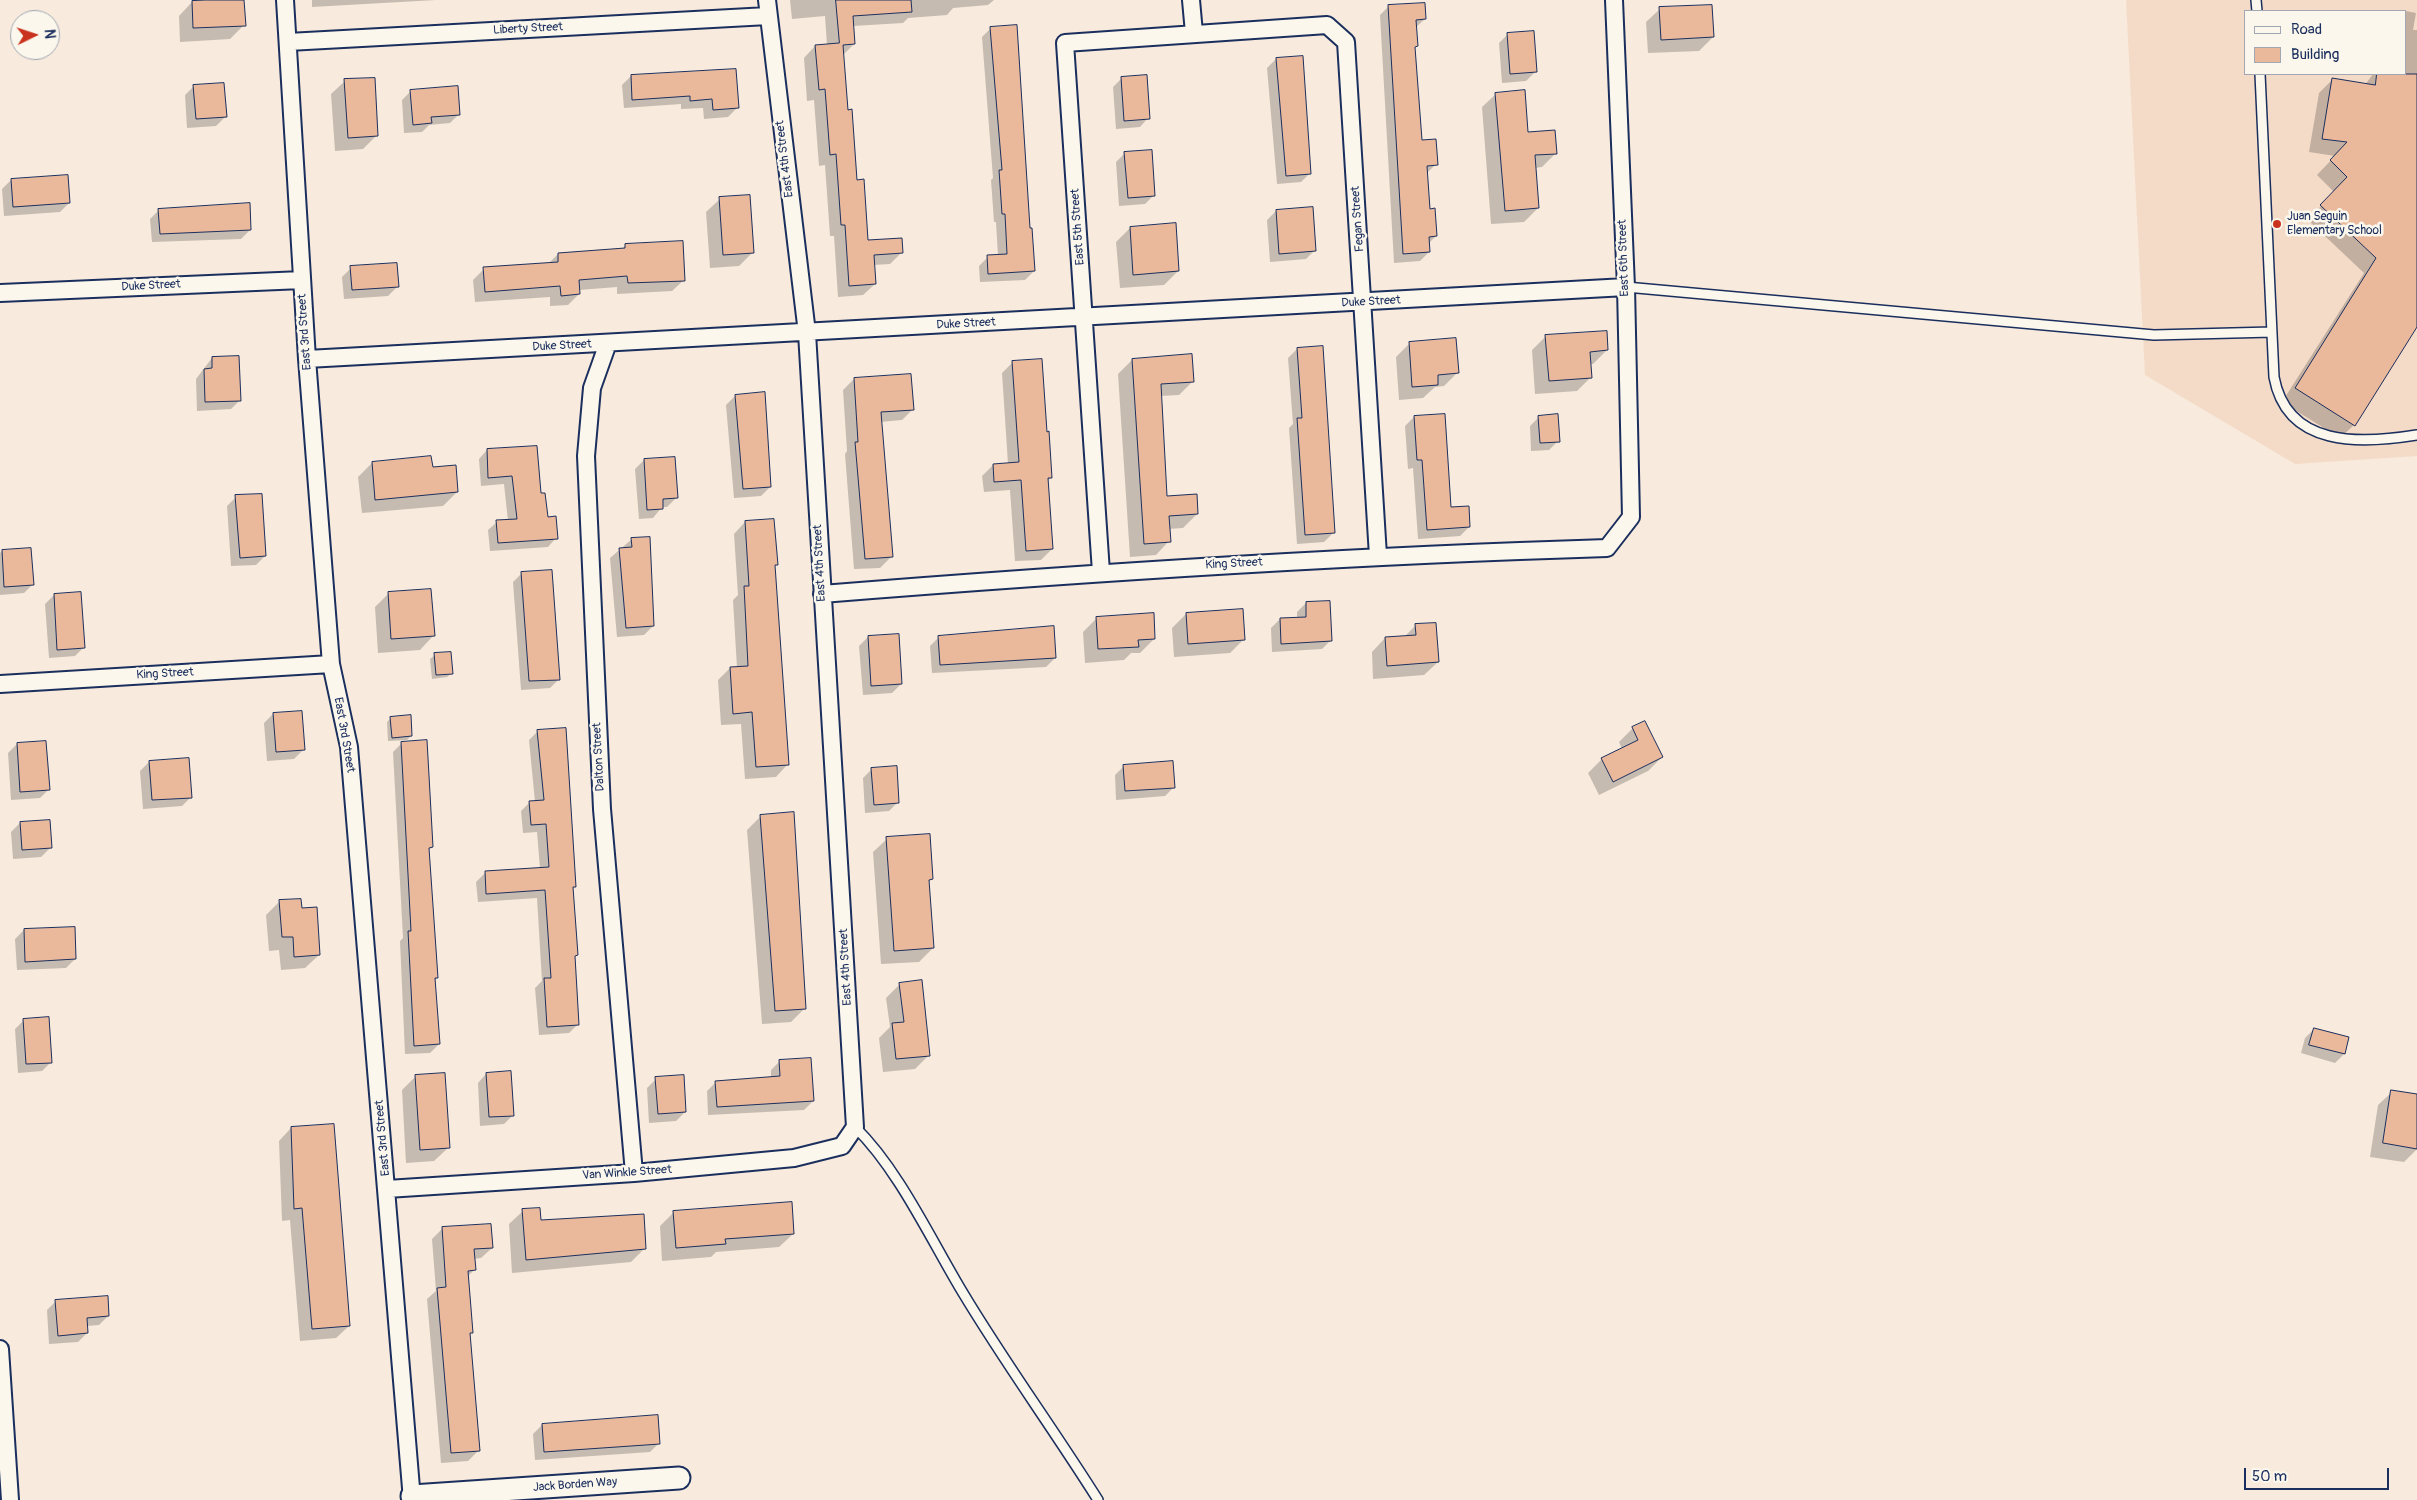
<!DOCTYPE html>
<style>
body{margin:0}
#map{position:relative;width:2417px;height:1500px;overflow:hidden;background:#f8eadc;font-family:Pangolin,sans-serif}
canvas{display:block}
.legend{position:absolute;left:2244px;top:10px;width:162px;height:65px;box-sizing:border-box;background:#fbf7ec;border:1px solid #a1a7b3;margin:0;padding:6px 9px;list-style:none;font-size:15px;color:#1b2f5e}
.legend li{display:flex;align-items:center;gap:10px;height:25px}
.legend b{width:25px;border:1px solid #a1a7b3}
.north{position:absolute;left:10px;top:10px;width:50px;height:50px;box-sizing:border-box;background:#fbf7ec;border:1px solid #a1a7b3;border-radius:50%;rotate:86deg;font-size:14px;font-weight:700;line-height:20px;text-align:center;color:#1b2f5e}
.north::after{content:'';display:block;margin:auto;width:18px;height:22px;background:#c8321e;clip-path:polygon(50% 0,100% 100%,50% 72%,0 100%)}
.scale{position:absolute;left:2244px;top:1468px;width:145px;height:22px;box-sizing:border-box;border:2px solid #1b2f5e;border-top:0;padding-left:6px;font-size:15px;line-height:18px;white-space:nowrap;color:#1b2f5e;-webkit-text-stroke:4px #fbf7ec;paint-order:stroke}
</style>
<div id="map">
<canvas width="2417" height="1500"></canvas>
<ul class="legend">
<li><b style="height:6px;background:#fbf7ec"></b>Road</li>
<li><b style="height:14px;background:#eab89b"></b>Building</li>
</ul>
<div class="north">N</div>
<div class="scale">50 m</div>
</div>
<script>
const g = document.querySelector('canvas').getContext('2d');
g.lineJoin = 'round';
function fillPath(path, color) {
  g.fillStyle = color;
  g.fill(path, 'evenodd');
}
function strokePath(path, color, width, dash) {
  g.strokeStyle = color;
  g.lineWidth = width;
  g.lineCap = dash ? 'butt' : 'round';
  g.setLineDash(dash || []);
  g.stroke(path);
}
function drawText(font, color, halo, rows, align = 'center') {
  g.font = font + ' Pangolin,sans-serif';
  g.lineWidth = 5;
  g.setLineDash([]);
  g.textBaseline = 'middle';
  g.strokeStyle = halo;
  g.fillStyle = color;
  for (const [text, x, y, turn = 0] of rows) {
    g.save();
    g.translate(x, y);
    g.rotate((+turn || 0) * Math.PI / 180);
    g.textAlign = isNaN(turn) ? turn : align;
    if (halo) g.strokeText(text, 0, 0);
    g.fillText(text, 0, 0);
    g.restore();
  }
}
fillPath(new Path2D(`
 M2126 0H2417V456L2295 464 2145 375ZM2246 11H2406V74H2246Z`), '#f4dbc8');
fillPath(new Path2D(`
 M210 0H243L244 25 230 39 180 42 179 16 192 2Z
 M312 0H436L312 7Z
 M790 0H994L988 5 953 8 947 15 908 18 903 23 853 26 854 44 842 56 856 181 867 241 902 252 890 264 873 265 875 284 863 295 838 297 834 236H830L825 165 819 166 814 100 807 101 804 58 815 46 827 45 825 16 792 19Z
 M1389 6 1425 19 1415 28 1416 46 1414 48 1421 141 1436 164 1427 173 1429 210 1436 236 1428 244 1429 252 1420 261 1394 263 1380 15Z
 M1660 9 1713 37 1699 51 1648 53 1646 22Z
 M2406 11 2416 13 2413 30H2417V325L2354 425 2340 438 2282 402 2364 273 2308 220 2334 192 2317 175 2335 156 2309 152 2319 93 2332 80 2365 85 2373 74H2406Z
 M991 28 1029 229 1034 271 1025 280 980 282 979 266 988 257 998 256 996 222H994L991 180 993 178 982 37Z
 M1508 34 1535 72 1526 81 1502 83 1499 43Z
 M1276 59 1310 173 1301 182 1277 184 1267 68Z
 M735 71 737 108 728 117 704 119 703 108 681 109V104L624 108 622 85 631 76Z
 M1122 78 1148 118 1140 127 1116 129 1113 87Z
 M345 81 377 135 363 149 335 151 331 94Z
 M194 86 225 117 216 126 187 128 185 95Z
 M411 91 459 114 450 123 429 125 422 132 404 133 402 100Z
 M1496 94 1527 134 1556 153 1542 167 1535 168 1538 208 1524 222 1491 224 1482 107Z
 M1125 153 1154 195 1145 204 1119 206 1116 162Z
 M11 180 69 203 60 212 4 216 2 189Z
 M720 199 753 252 739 266 710 268 706 212Z
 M159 210 250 230 241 239 152 242 150 219Z
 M1276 211 1315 250 1306 259 1270 262 1267 220Z
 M1130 228 1178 271 1164 285 1120 288 1116 242Z
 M626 245 684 280 672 291 617 294V287L579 290V294L568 305 550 306V297L475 302 473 280 484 269 548 264 558 254 622 249Z
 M351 268 397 287 388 296 344 299 342 277Z
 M1546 336 1607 350 1593 364H1590L1591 377 1577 391 1535 394 1532 350Z
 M1410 343 1457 373 1444 386 1435 387 1423 398 1399 400 1396 357Z
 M1297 349 1333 533 1324 542 1297 544 1289 428 1293 424 1288 358Z
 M212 358 240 400 231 409 197 411 196 379Z
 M1132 360 1193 381 1179 395 1160 396 1166 497 1197 514 1183 528 1168 529 1169 541 1156 555 1130 557 1118 374Z
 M1012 363 1051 478 1047 481 1052 549 1041 560 1015 561 1010 490 984 492 982 476 993 465 1008 464 1002 373Z
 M854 379 913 409 902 420 880 422 892 556 880 568 854 569 845 454 847 451 843 390Z
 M735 396 770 487 761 496 734 498 726 405Z
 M1414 417 1450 508 1469 527 1460 536 1418 539 1413 468 1408 469 1405 426Z
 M1539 417 1558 441 1549 450 1531 451 1530 426Z
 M487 450 539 495 547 518 556 538 548 547 490 551 488 530 497 522 508 521 504 484 481 486 479 459Z
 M644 460 676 498 667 507H662L653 518 639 519 635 469Z
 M372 463 431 468 457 492 443 506 362 513 358 477Z
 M236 497 265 556 256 565 231 566 227 506Z
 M745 522 776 564 774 567 787 765 776 777 745 779 741 724 721 725 718 680 730 668H737L733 600 738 595 734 534Z
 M632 539 653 626 644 635 617 637 610 558Z
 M2 551 33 584 24 593 0 595V553Z
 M522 573 559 679 550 688 521 690 513 582Z
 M389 593 433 636 420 650 378 653 375 607Z
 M54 595 84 647 75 656 49 658 45 604Z
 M1306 603 1331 640 1322 649 1272 652 1271 628 1280 619 1297 618V612Z
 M1186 614 1244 639 1230 653 1174 657 1172 628Z
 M1097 618 1154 639 1140 653H1131L1124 660 1085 663 1083 632Z
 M1416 625 1438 662 1424 675 1373 679 1372 652 1385 638 1404 637Z
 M868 637 901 684 892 693 863 695 859 646Z
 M939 637 1055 658 1046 667 932 673 930 646Z
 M435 655 452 673 447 677 432 679 430 659Z
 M273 714 303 750 294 759 267 761 264 723Z
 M391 718 411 736 407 740 388 741 387 722Z
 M1633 728 1662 757 1648 771 1599 795 1588 773 1602 759 1622 749 1619 742Z
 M564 729 577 955 573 958 578 1024 569 1033 539 1035 535 988 542 981 537 898 478 902 476 882 485 873 540 869 537 832 523 833 521 811 530 802H535L529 740 538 731Z
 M402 743 432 847 428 850 437 978 434 981 439 1044 430 1053 405 1054 400 941 403 938 393 752Z
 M17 744 49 789 40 798 11 800 8 753Z
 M149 762 191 797 182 806 143 809 140 771Z
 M1124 766 1174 787 1165 796 1116 800 1115 775Z
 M872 769 898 802 889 811 865 813 863 778Z
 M761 816 804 1009 791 1022 762 1024 747 830Z
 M20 823 50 848 41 857 13 859 11 832Z
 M887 839 932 879 928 882 933 948 919 962 881 964 873 852Z
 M280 901 301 910 319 955 305 968 281 970 279 950 269 951 266 915Z
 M24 930 75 959 66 968 17 970 15 939Z
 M900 984 929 1055 915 1069 883 1072 879 1038 890 1027 886 998Z
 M24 1020 51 1062 42 1071 18 1073 15 1029Z
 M2314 1029 2348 1038 2344 1054 2335 1063 2301 1053 2305 1038Z
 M780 1061 813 1101 804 1110 708 1115 707 1091 716 1082 771 1078V1070Z
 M486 1074 513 1115 504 1124 480 1126 478 1083Z
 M416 1076 448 1148 434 1161 406 1163 402 1090Z
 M656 1079 685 1112 676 1121 649 1123 647 1088Z
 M2392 1092 2417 1095V1149L2404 1162 2370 1157 2378 1105Z
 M291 1128 349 1326 336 1338 300 1341 290 1220 282 1221 279 1141Z
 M523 1211 540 1221 645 1248 631 1262 512 1273 509 1224Z
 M674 1212 793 1234 779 1247 716 1252 711 1257 662 1261 660 1226Z
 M442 1229 492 1248 481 1258 473 1259 474 1270 467 1277 474 1406 479 1450 468 1461 441 1463 427 1299 436 1291 432 1239Z
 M56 1301 108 1316 99 1325 87 1326V1333L78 1342 49 1344 47 1310Z
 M542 1425 659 1443 650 1452 535 1460 533 1434Z`), '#0003');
const building = new Path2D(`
 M206 0H244L246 26 193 28 192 1Z
 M836 0H911L912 12 853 16 855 44 843 45 848 110 852 109 857 180 864 179 868 240 902 238 903 253 874 255 876 284 849 286 845 225H841L836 154 830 155 825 89 819 90 815 45 839 43Z
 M1425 3 1426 19 1416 20 1418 46 1415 47 1422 140 1436 139 1438 165 1427 166 1430 209 1435 208 1437 236 1429 237 1430 252 1403 254 1388 5Z
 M1712 5 1714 37 1661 40 1659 7Z
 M1017 25 1030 228H1032L1035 271 988 274 987 255 1007 254 1005 214H1002L999 170H1002L990 27Z
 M1534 31 1537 72 1510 74 1507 33Z
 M1303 56 1311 174 1286 176 1276 58Z
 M736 69 739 108 713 110 712 99 690 101V96L632 100 631 75Z
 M2377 74H2417V327L2355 426 2295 388 2376 258 2320 205 2347 177 2330 160 2347 142 2322 139 2332 78 2375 85Z
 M1147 75 1150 119 1124 121 1121 77Z
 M375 78 378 136 348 138 344 79Z
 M224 83 227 117 196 119 193 85Z
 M458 86 460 115 431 117 432 123 413 125 410 90Z
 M1525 90 1528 132 1555 130 1557 154 1535 155 1539 208 1505 211 1495 93Z
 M1152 150 1155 196 1128 198 1124 152Z
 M68 175 70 203 13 207 11 179Z
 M750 195 754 253 723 255 719 197Z
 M250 203 251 230 160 234 158 209Z
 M1313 207 1316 251 1279 254 1276 210Z
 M1176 223 1179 271 1133 275 1130 227Z
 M683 241 685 281 628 283 627 276 579 280 580 294 561 296 560 286 485 292 483 267 558 262V253L625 248V244Z
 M397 263 399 287 352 290 350 266Z
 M1607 331 1608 350 1590 352 1592 378 1549 381 1545 335Z
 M1456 338 1459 373 1438 375V385L1412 387 1409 342Z
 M1323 346 1335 533 1305 535 1297 418H1302L1297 348Z
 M1192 354 1194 382 1161 384 1167 496 1197 494 1198 514 1169 516 1171 542 1144 544 1132 359Z
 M239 356 241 401 205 402 204 369 212 368V357Z
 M1042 359 1047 432 1049 431 1052 478H1048L1053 549 1026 551 1021 480 994 482 993 464 1019 462 1012 361Z
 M911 374 914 410 881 412 893 557 865 559 855 442H858L854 378Z
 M765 392 771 487 743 489 735 395Z
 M1445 414 1451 507 1469 506 1470 527 1427 530 1422 460H1417L1414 416Z
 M1558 414 1560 442 1540 443 1538 416Z
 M537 446 541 493H545L548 517 556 516 558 539 498 543 496 520 517 519 512 476 488 478 487 449Z
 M431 456 433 467 456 465 458 492 375 500 372 462Z
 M675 457 678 498 663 499V509L647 510 644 459Z
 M262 494 266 556 240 558 235 495Z
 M774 519 778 565H775L789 765 756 767 752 712 733 714 730 667 748 666 744 586H749L745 521Z
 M650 537 654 626 626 628 619 548 632 547 631 538Z
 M31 548 34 585 4 587 2 550Z
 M552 570 560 680 529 681 521 572Z
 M431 589 435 636 391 639 388 592Z
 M81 592 85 648 57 650 54 594Z
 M1330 601 1332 641 1281 644 1280 618 1306 617V602Z
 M1243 609 1245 640 1188 644 1186 613Z
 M1154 613 1155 639 1138 640 1139 647 1098 649 1096 617Z
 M1436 623 1439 662 1387 666 1385 637 1416 635 1415 624Z
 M1054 626 1056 658 940 665 938 636Z
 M899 634 902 684 871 686 868 636Z
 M451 652 453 674 436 675 434 653Z
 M302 711 305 750 276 752 273 713Z
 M411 715 412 736 392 738 390 717Z
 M1645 721 1663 757 1613 782 1601 758 1638 740 1632 727Z
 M566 728 576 887H573L578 955 575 956 579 1025 547 1027 544 978H551L545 890 486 894 485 871 549 867 546 824 531 825 529 801 544 800 537 730Z
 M427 740 433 847 429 848 438 978H435L440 1044 414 1046 408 931H411L401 742Z
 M46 741 50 790 20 792 17 743Z
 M189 758 192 798 152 800 149 761Z
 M1173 761 1175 788 1125 791 1123 765Z
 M897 766 899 803 874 805 871 768Z
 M794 812 806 1009 775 1011 760 815Z
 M50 820 52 848 22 850 20 822Z
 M930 834 933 879 929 880 934 948 894 951 886 837Z
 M301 899 302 908 317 907 320 955 294 957 293 937H282L279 900Z
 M75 927 76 959 25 962 24 929Z
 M922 980 930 1056 896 1059 892 1023 904 1022 899 983Z
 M49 1017 52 1063 26 1064 23 1019Z
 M2314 1028 2349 1037 2345 1054 2309 1045Z
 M811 1058 814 1101 717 1107 715 1081 780 1076 779 1060Z
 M511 1071 514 1116 489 1117 486 1073Z
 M445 1073 450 1148 420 1150 415 1075Z
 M684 1075 686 1112 658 1114 655 1077Z
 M2391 1090 2417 1094V1149L2383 1143Z
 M334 1124 350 1326 312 1329 302 1208 294 1209 291 1127Z
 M792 1202 794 1234 725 1239 726 1244 676 1248 673 1211Z
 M540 1208 541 1220 644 1214 646 1249 526 1260 522 1209Z
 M491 1224 493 1248 474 1249 476 1270 468 1271 473 1333H470L480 1451 451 1453 437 1288 446 1287 442 1227Z
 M108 1296 109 1316 87 1318 88 1333 58 1336 55 1300Z
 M658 1415 660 1444 544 1452 542 1424Z`);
fillPath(building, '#eab89b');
strokePath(building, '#1b2f5e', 1);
const service = new Path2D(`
 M2256 0 2257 11
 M2260 74 2274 377C2287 448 2361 444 2417 435
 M1626 287 2154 335 2272 332
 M855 1127C899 1170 931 1240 963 1293 1005 1363 1054 1430 1098 1500`);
const minor = new Path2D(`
 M285 0 307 359 331 664 349 747 412 1500
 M1191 0 1194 33
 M288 42 768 16
 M0 293 302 280
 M608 343 592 388 586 456 602 809 634 1173
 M307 359 1626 287
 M1101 572 1065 43 1327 25 1346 42 1378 556
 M822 594C1083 573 1344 556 1607 548L1631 517 1626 287 1614 0
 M0 684 331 664
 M387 1189 634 1173 794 1158 842 1146 855 1127 807 333 767 0
 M0 1349 10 1500`);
const tertiary = new Path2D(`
 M412 1496 679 1478`);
strokePath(service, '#1b2f5e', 12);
strokePath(minor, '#1b2f5e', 20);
strokePath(tertiary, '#1b2f5e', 25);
strokePath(service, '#fbf7ec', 9);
strokePath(minor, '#fbf7ec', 16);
strokePath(tertiary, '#fbf7ec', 21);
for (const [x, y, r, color] of [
 [2277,224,5,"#c8321e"]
]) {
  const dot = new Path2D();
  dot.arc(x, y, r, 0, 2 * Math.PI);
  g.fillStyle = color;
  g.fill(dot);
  strokePath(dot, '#fbf7ec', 2);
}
drawText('12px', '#1b2f5e', '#fbf7ec', [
 ["Liberty Street",528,29,-3],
 ["East 4th Street",785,159,-97],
 ["Fegan Street",1358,219,-94],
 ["East 5th Street",1078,227,-94],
 ["East 6th Street",1624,258,-92],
 ["Duke Street",151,286,-3],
 ["Duke Street",1371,302,-3],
 ["Duke Street",966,324,-3],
 ["East 3rd Street",305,332,-94],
 ["Duke Street",562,346,-3],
 ["East 4th Street",820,563,-93],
 ["King Street",1234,564,-3],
 ["King Street",165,674,-3],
 ["East 3rd Street",344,735,80],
 ["Dalton Street",599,757,-93],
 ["East 4th Street",846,967,-93],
 ["East 3rd Street",383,1138,-95],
 ["Van Winkle Street",627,1173,-4],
 ["Jack Borden Way",575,1485,-4]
]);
drawText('12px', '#1b2f5e', '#fbf7ec', [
 ["Juan Seguin",2287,217],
 ["Elementary School",2287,231]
], 'left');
</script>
